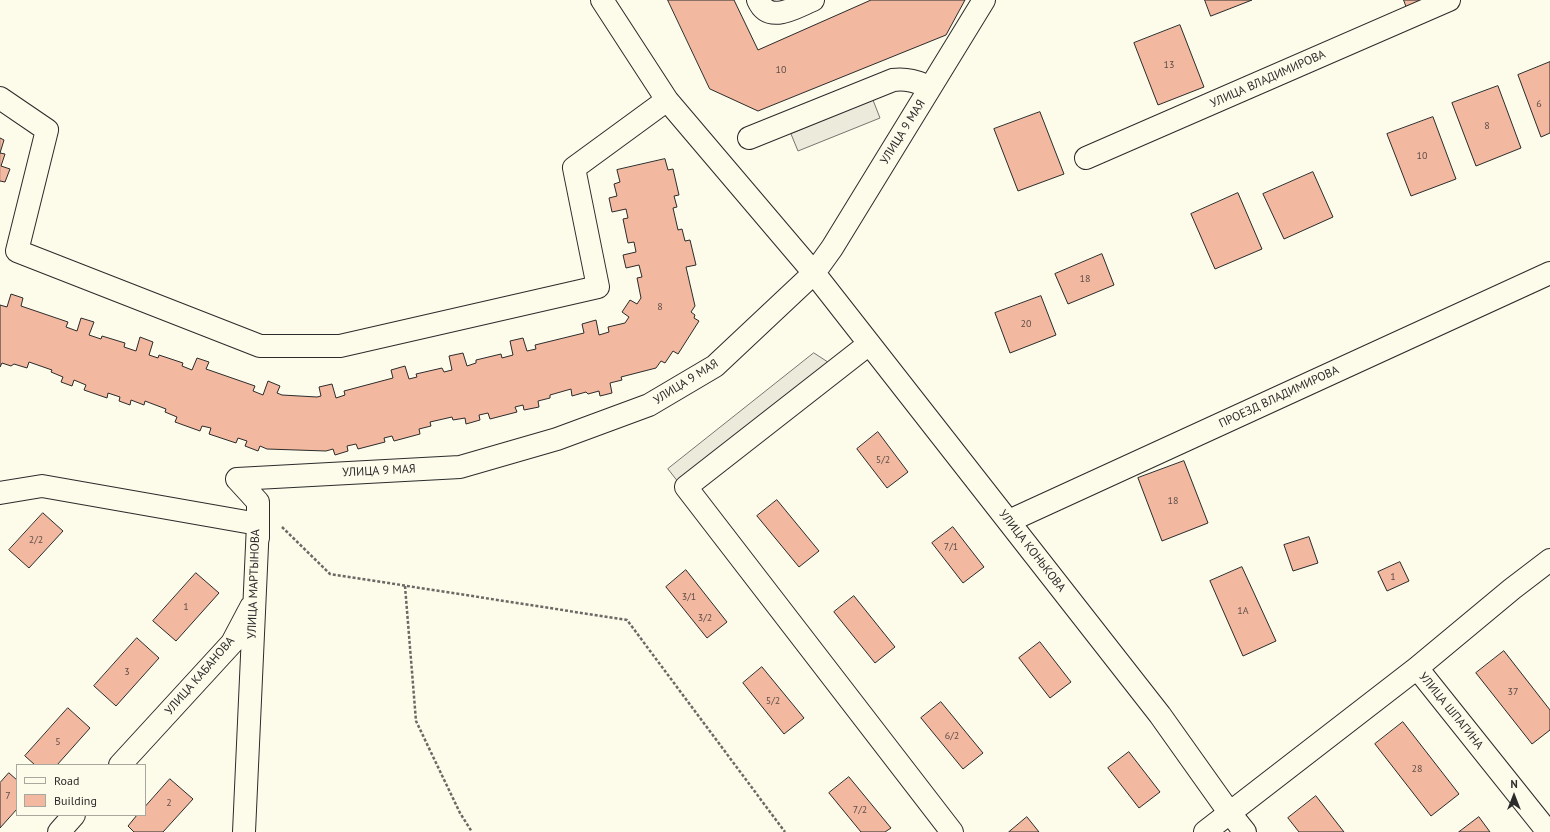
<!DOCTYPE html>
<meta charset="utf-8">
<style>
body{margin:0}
#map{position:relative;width:1550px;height:832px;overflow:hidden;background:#fdfbea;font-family:"PT Sans",sans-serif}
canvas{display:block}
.legend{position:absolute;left:16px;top:764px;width:130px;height:52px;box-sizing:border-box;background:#fdfbea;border:1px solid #a9a89e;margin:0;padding:5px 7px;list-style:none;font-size:12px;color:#2b2b2b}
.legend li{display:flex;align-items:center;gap:8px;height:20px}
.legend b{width:20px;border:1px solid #a9a89e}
.north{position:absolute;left:1494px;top:776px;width:40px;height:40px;-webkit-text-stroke:3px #fdfbea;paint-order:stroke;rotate:0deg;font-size:11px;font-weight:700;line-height:16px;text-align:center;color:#2b2b2b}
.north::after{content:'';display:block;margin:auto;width:14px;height:18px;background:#2b2b2b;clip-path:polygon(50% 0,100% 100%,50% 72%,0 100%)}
</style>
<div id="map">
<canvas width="1550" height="832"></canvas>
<ul class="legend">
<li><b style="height:5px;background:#fdfbea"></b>Road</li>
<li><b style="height:11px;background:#f2b8a0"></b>Building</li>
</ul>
<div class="north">N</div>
</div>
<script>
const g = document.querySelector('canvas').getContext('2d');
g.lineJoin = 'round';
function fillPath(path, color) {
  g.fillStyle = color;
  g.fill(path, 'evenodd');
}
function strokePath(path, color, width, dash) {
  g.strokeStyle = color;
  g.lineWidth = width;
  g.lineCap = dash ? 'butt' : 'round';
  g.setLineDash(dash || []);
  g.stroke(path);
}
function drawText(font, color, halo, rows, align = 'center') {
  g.font = font + ' "PT Sans",sans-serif';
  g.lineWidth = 3;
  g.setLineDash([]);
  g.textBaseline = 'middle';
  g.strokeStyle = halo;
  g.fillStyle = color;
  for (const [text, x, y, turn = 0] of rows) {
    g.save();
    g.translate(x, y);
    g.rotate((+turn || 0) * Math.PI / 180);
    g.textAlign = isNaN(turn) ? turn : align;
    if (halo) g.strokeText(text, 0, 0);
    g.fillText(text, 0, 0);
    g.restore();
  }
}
const parking = new Path2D(`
 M873 100 880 118 798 151 791 134Z
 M814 353 834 366 682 487 668 469Z`);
fillPath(parking, '#eceadb');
strokePath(parking, '#74746e', 1);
const building = new Path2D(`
 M668 0H734L758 50 871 0H965L946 35 758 111 710 89Z
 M1205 0H1252L1211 16Z
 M1404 0H1435L1408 11Z
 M1180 25 1204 87 1158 105 1134 43Z
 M1550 62V133L1541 137 1518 75Z
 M1498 86 1521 148 1476 166 1452 103Z
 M1040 112 1064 174 1018 191 994 129Z
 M1433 117 1456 179 1411 196 1387 134Z
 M0 138 4 140 0 153 5 154 1 166 10 169 5 182 0 181Z
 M665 159 668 170 673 169 679 195 674 196 677 207 673 208 678 230 682 229 685 241 690 240 696 265 686 267 695 306 691 312 695 315 694 318 699 321 678 354 673 351 665 363 661 361 656 368 621 377 622 380 610 383 612 393 600 396 599 391 588 394 586 392 572 396 571 389 550 395V398L538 401 539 407 524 410 523 405 515 407 517 412 490 419 488 413 479 415 480 420 466 424 465 418 453 420 452 417 430 422 431 426 419 429 420 434 394 441 392 436 384 438 385 442 358 449 356 444 347 446 348 451 335 455 333 449 326 451 267 449 260 446 258 451 245 446 247 441 238 438 236 443 209 434 211 428 202 426 200 431 175 422 177 417 165 412 166 409 145 401 144 405 131 400 130 405 119 401 120 397 108 393 107 398 84 390 86 385 74 380 72 386 61 382 63 377 51 372 52 370 29 362 27 368 14 364 11 366 2 363 0 367V305L7 307 11 294 23 298 21 306 68 322 66 327 77 331 81 318 94 322 89 335 101 339 102 336 125 343 124 347 136 351 140 337 153 342 149 355 158 358 159 355 183 363 182 366 192 370 197 358 209 362 206 369 255 386 253 391 263 395 268 381 280 386 277 393 282 395 317 397 321 396 319 387 332 384 336 398 345 395 344 391 393 378 391 370 405 366 409 379 417 377 416 374 442 368 444 372 452 370 449 356 463 353 467 366 476 363V360L501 354 502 358 513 355 510 341 523 338 527 351 536 349 535 345 584 333 582 324 596 320 599 335 609 332 608 327 625 323 629 317 622 312 630 300 637 304 641 298 637 278 642 277 639 265 626 268 623 255 636 252 634 242 628 243 623 219 628 218 626 209 612 212 609 198 617 196 614 184 620 182 617 170Z
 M1313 172 1333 217 1284 239 1263 194Z
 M1238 193 1262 249 1215 269 1191 214Z
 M1102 254 1114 285 1068 304 1055 274Z
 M1041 296 1056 335 1010 353 995 313Z
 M878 432 908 472 887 488 857 449Z
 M1184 461 1208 523 1162 541 1138 478Z
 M777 500 819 551 799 567 757 516Z
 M43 513 63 531 29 568 9 550Z
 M953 527 984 567 963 583 932 543Z
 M1309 537 1318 563 1293 571 1284 545Z
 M1400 562 1409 581 1387 591 1378 572Z
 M1242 567 1276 641 1243 656 1210 581Z
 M686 570 727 622 707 638 666 587Z
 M196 573 219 593 176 641 153 621Z
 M854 596 895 647 875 663 834 612Z
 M137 638 159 658 116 706 94 686Z
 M1040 642 1071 682 1050 698 1019 658Z
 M1504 651 1550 710V730L1532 744 1476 673Z
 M762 667 804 718 784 734 743 683Z
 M941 702 983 753 963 769 921 718Z
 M68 708 90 728 57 765H35L25 756Z
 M1403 722 1459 794 1431 816 1375 744Z
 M1129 752 1160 792 1139 808 1108 768Z
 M9 773 17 780V809L0 828V783Z
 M849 777 891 828 885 832H861L829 793Z
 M170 779 193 799 163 832H134L128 826 137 815H145V807Z
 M1316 796 1344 832H1299L1288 818Z
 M1027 817 1039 832H1009Z
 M1479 817 1490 832H1459Z`);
fillPath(building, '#f2b8a0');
strokePath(building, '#2b2b2b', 1);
const minor = new Path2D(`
 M602 0 667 100 814 273 1160 715 1229 812 1245 832
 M758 0C769 25 796 7 813 0
 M0 98 47 130 17 251 260 346H340L598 287 574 168 667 100
 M749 138 893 80C907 78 917 82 930 87
 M1086 158 1449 0
 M869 344 686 487 952 832
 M237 479 460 467 557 439 649 405 715 366 814 273 832 248 984 0
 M237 479 258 502V538
 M0 493 42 486 258 524 244 832
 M1009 521 1550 273
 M120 765 232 643 251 607
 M59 832 74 815
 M1205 832 1417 668
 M1548 832 1417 668 1512 589 1550 560`);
strokePath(minor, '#2b2b2b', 24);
strokePath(new Path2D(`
 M282 527 330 574 627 620 785 832
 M405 586 416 721 460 813 472 832`), '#6a6964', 2.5, [3, 2]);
strokePath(minor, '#fdfbea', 22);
drawText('10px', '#5d4e48', null, [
 ["13",1169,65],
 ["10",781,70],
 ["6",1539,104],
 ["8",1487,126],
 ["10",1422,156],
 ["18",1085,279],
 ["8",660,307],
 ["20",1026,324],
 ["5/2",883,460],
 ["18",1173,501],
 ["2/2",36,540],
 ["7/1",951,547],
 ["1",1393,577],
 ["3/1",689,597],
 ["1",186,607],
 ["1А",1243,611],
 ["3/2",705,618],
 ["3",127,672],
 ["37",1513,692],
 ["5/2",773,701],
 ["6/2",952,736],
 ["5",58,742],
 ["28",1417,769],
 ["7",8,796],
 ["2",169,803],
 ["7/2",860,810]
]);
drawText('12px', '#2b2b2b', '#fdfbea', [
 ["УЛИЦА ВЛАДИМИРОВА",1268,79,-24],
 ["УЛИЦА 9 МАЯ",903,132,-58],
 ["УЛИЦА 9 МАЯ",686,382,-32],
 ["ПРОЕЗД ВЛАДИМИРОВА",1279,397,-25],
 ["УЛИЦА 9 МАЯ",379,471,-3],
 ["УЛИЦА КОНЬКОВА",1032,551,52],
 ["УЛИЦА МАРТЫНОВА",254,584,-88],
 ["УЛИЦА КАБАНОВА",200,676,-49],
 ["УЛИЦА ШПАГИНА",1451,711,51]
]);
</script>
